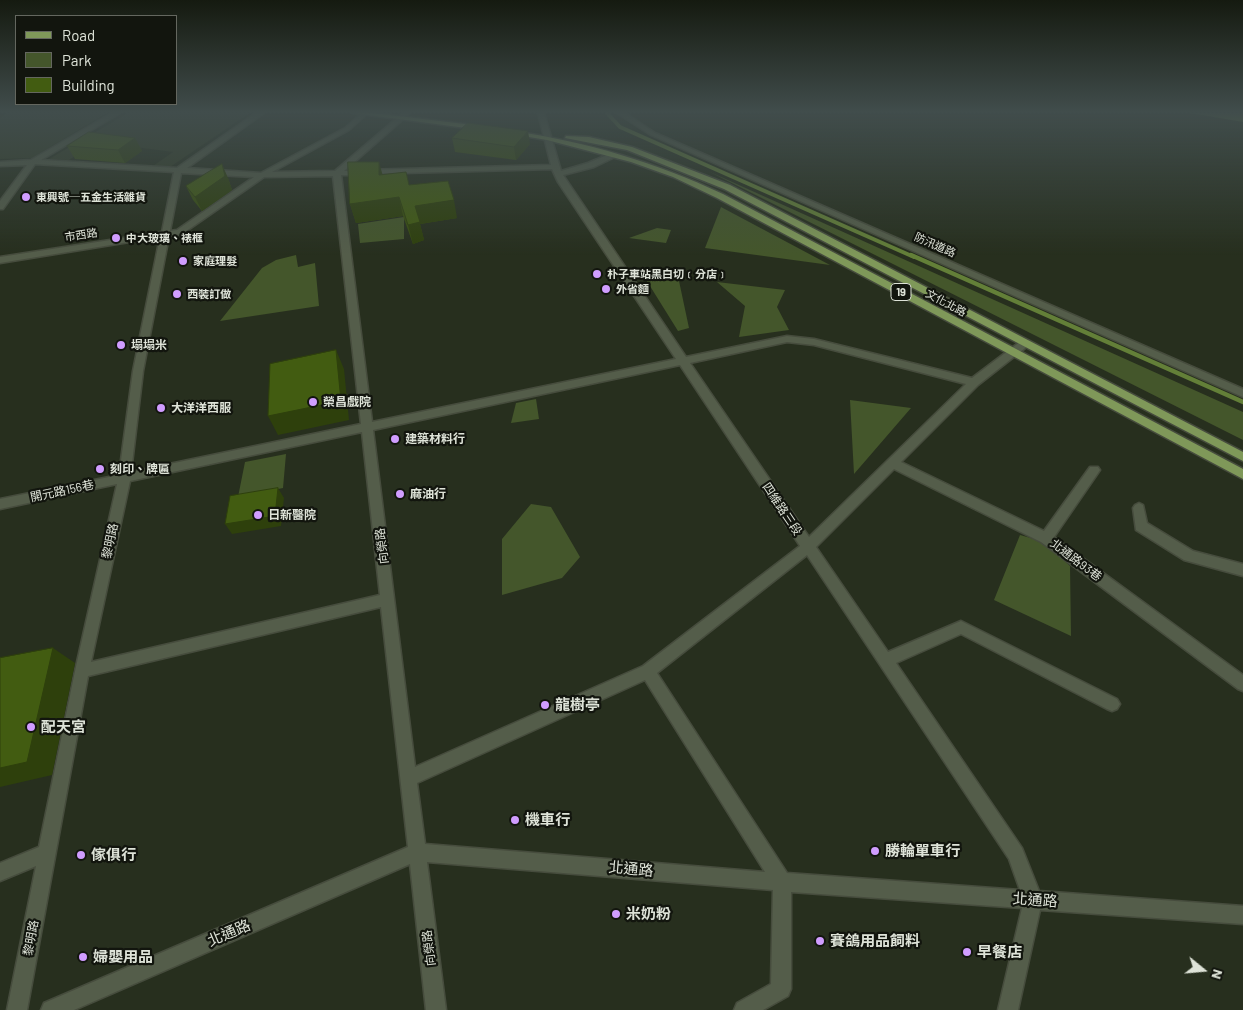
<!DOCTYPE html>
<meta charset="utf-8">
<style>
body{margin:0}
#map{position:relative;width:1243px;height:1010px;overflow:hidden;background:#272f1e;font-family:Barlow,sans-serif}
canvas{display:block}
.legend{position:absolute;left:15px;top:15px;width:162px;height:90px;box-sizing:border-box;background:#12150e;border:1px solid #64675f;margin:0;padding:6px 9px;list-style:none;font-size:15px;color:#dee3d8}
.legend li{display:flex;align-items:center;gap:10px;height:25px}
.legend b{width:25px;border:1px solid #64675f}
.north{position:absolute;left:1178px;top:945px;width:50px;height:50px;-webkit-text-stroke:4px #12150e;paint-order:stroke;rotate:107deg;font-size:14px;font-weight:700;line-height:20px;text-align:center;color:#dee3d8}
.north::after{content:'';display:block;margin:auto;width:18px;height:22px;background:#dee3d8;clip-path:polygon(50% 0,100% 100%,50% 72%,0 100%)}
</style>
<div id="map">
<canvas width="1243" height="1010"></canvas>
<ul class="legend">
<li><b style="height:6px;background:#7f9859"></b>Road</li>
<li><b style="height:14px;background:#44562b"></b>Park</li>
<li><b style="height:14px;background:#425c11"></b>Building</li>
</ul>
<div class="north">N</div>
</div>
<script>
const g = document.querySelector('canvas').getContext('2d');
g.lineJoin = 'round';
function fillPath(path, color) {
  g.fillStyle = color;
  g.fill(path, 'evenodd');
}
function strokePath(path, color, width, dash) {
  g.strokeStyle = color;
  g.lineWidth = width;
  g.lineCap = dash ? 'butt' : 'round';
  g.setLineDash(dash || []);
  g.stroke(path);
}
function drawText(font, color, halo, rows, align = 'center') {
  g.font = font + ' Barlow,"Noto Sans TC",sans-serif';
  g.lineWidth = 4.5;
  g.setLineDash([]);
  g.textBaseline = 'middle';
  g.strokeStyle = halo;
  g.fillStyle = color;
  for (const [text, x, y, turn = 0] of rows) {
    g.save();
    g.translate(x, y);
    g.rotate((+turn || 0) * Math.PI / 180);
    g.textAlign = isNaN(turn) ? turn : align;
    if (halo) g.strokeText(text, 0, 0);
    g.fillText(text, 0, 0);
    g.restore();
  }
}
fillPath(new Path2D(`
 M7 113H107L32 158 0 159V118Z
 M128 113H250L170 167 153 166 173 152 97 142 69 160 49 159Z`), '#323c25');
fillPath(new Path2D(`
 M710 172 1243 412V440Z
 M721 207 830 265 705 248Z
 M404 217V239L360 243 358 224Z
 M657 228 671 230 666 243 629 238Z
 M296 255 298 267 315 263 319 306 220 321 262 268 276 260Z
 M645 278 679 281 689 328 678 331Z
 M717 282 785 290 777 307 789 330 739 337 745 306Z
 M536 399 539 419 511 423 516 403Z
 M850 400 911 408 854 474Z
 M286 454 283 488 238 497 245 462Z
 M531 504 551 507 580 557 562 578 502 595V539Z
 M1020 535 1045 542 1070 566 1071 636 994 600Z`), '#44562b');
fillPath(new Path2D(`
 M1190 113H1243V122Z`), '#637f38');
strokePath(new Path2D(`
 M607 113 620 127 914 257`), '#637f38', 4);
strokePath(new Path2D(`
 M911 255 1243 402`), '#637f38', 4.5);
const minor = new Path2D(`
 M112 113H120L41 160 177 168 256 113H264L187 168 261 173 345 128 362 113H368L349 130 272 172 335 171 403 113H410L344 171H348V175H341L372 422 676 359 558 182 552 169 365 174 361 172 365 170 551 165 538 113H544L561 171 588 163 612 153 619 155 594 167 563 175 686 357 787 336 814 339 972 378 1021 341H1029V345L978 385 901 462 1044 531 1090 467H1098L1100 470 1098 473 1054 537 1243 675V691L1238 689 1041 542 894 469 816 547 888 652 961 621 1117 699 1120 704 1117 709 1112 711 1107 709 961 634 896 663 1022 848 1039 891 1243 906V924L1040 910 1018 1010H998L1022 908 791 892V989L788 996 763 1010H734L737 1003 771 984 773 890 427 862 446 1010H426L410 864 74 1010H41L44 1003 408 847 381 607 88 676 27 1010H7L36 866 0 881V863L39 847 75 671 117 484 0 509V499L119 475 133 371 160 237 0 263V257L162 232 174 172 35 164 3 209H0V201L27 165 0 166V162L31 160ZM181 173 254 177 177 230 170 231ZM333 176 361 424 131 472 143 371 169 236 182 234 264 177ZM787 342 814 345 966 384 809 537 690 363ZM680 365 800 546 643 666 415 767 373 430ZM362 432 380 595 91 662 130 481ZM807 555 1009 859 1020 890 787 873 657 673ZM645 680 765 872 425 844 417 783Z
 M617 113H625L655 133 1243 389V397L651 135Z
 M1139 503 1143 505 1147 523 1193 551 1243 564V576L1184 560 1136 530 1133 508 1135 505Z`);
const major = new Path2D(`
 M353 113H374L481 126 484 128 481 130Z
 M513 131C587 142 655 162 723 194L1243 469V479L717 198 673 177 631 162 547 140 511 134 509 133Z
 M566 136 589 137 632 147 730 185 1243 452V461L724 189 627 150 565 138Z`);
strokePath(minor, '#464c3d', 3);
strokePath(major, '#464c3d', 3);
fillPath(minor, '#545d4a');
fillPath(major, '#7f9859');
fillPath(new Path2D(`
 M135 138 142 151 125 163 75 159 67 146Z
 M452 138 530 144 516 160 455 152Z
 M383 175 409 185 457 218 420 224 424 240 413 244 403 216 356 223 350 204Z
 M228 178 232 190 202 211 193 200 186 186Z`), '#394f0f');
fillPath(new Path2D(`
 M528 131 530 144 516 160 514 147Z
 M135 138 142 151 125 163 118 150Z
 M379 162 384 180 379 175Z
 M222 164 228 178 232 190 202 211 195 197Z
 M399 197 403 216 356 223 350 204Z
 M454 200 457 218 420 224 424 240 413 244 408 225 415 206Z
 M336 350 344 369 349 420 278 435 268 416Z
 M278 488 284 498 281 526 232 534 225 524Z
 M53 648 75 663 52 775 0 787V768Z`), '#2e400c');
const building = new Path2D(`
 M468 123 528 131 514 147 452 138Z
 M89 132 135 138 118 150 67 146Z
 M348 162H379V175L406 172 409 185 448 181 454 200 415 206 420 222 408 225 399 197 350 204Z
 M222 164 225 176 195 197 186 186Z
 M336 350 341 401 268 416 270 364Z
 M278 488 275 516 225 524 230 496Z
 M53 648 27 762 0 768V658Z`);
fillPath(building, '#425c11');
strokePath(building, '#2e400c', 1);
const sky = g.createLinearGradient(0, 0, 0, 255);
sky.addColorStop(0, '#151a10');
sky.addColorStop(0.44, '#414d4c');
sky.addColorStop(1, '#414d4c00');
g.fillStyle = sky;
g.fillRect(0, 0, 1243, 255);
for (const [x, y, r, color] of [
 [26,197,5,"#d09dff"],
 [116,238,5,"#d09dff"],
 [183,261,5,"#d09dff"],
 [597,274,5,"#d09dff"],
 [606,289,5,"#d09dff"],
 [177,294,5,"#d09dff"],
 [121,345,5,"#d09dff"],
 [313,402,5,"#d09dff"],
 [161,408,5,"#d09dff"],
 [395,439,5,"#d09dff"],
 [100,469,5,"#d09dff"],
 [400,494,5,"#d09dff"],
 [258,515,5,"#d09dff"],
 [545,705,5,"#d09dff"],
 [31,727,5,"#d09dff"],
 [515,820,5,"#d09dff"],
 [875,851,5,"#d09dff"],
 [81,855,5,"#d09dff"],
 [616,914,5,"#d09dff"],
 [820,941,5,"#d09dff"],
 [967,952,5,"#d09dff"],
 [83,957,5,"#d09dff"]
]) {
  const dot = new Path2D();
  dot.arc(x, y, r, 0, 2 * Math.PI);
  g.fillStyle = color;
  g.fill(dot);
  strokePath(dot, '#12150e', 2);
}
drawText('bold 11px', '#dee3d8', '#12150e', [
 ["東興號─五金生活雜貨",36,197],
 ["中大玻璃、裱框",126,238],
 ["家庭理髮",193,261],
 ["朴子車站黑白切﹝分店﹞",607,274],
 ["外省麵",616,289],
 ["西裝訂做",187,294]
], 'left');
drawText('11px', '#dee3d8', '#12150e', [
 ["市西路",81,235,-8],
 ["防汛道路",935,245,24],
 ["文化北路",946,303,28]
]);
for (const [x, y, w] of [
 [901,292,20]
]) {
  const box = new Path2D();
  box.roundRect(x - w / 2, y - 8.5, w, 17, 4);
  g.fillStyle = '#12150e';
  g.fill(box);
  strokePath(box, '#dee3d8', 1);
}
drawText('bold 11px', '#dee3d8', null, [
 ["19",901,292]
]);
drawText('bold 12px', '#dee3d8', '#12150e', [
 ["塌塌米",131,345],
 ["榮昌戲院",323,402],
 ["大洋洋西服",171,408],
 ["建築材料行",405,439],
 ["刻印、牌匾",110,469],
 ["麻油行",410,494],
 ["日新醫院",268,515]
], 'left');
drawText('12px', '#dee3d8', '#12150e', [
 ["開元路156巷",62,491,-12],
 ["四維路三段",782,509,56],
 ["黎明路",110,541,-78],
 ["向榮路",382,546,-97],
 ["北通路93巷",1076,560,37],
 ["黎明路",31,938,-79],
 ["向榮路",429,948,-97]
]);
drawText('bold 15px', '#dee3d8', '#12150e', [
 ["龍樹亭",555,705],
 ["配天宮",41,727],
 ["機車行",525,820],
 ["勝輪單車行",885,851],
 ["傢俱行",91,855],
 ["米奶粉",626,914],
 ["賽鴿用品飼料",830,941],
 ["早餐店",977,952],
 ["婦嬰用品",93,957]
], 'left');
drawText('15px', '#dee3d8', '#12150e', [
 ["北通路",631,869,5],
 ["北通路",1035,900,4],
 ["北通路",229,933,-23]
]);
</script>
